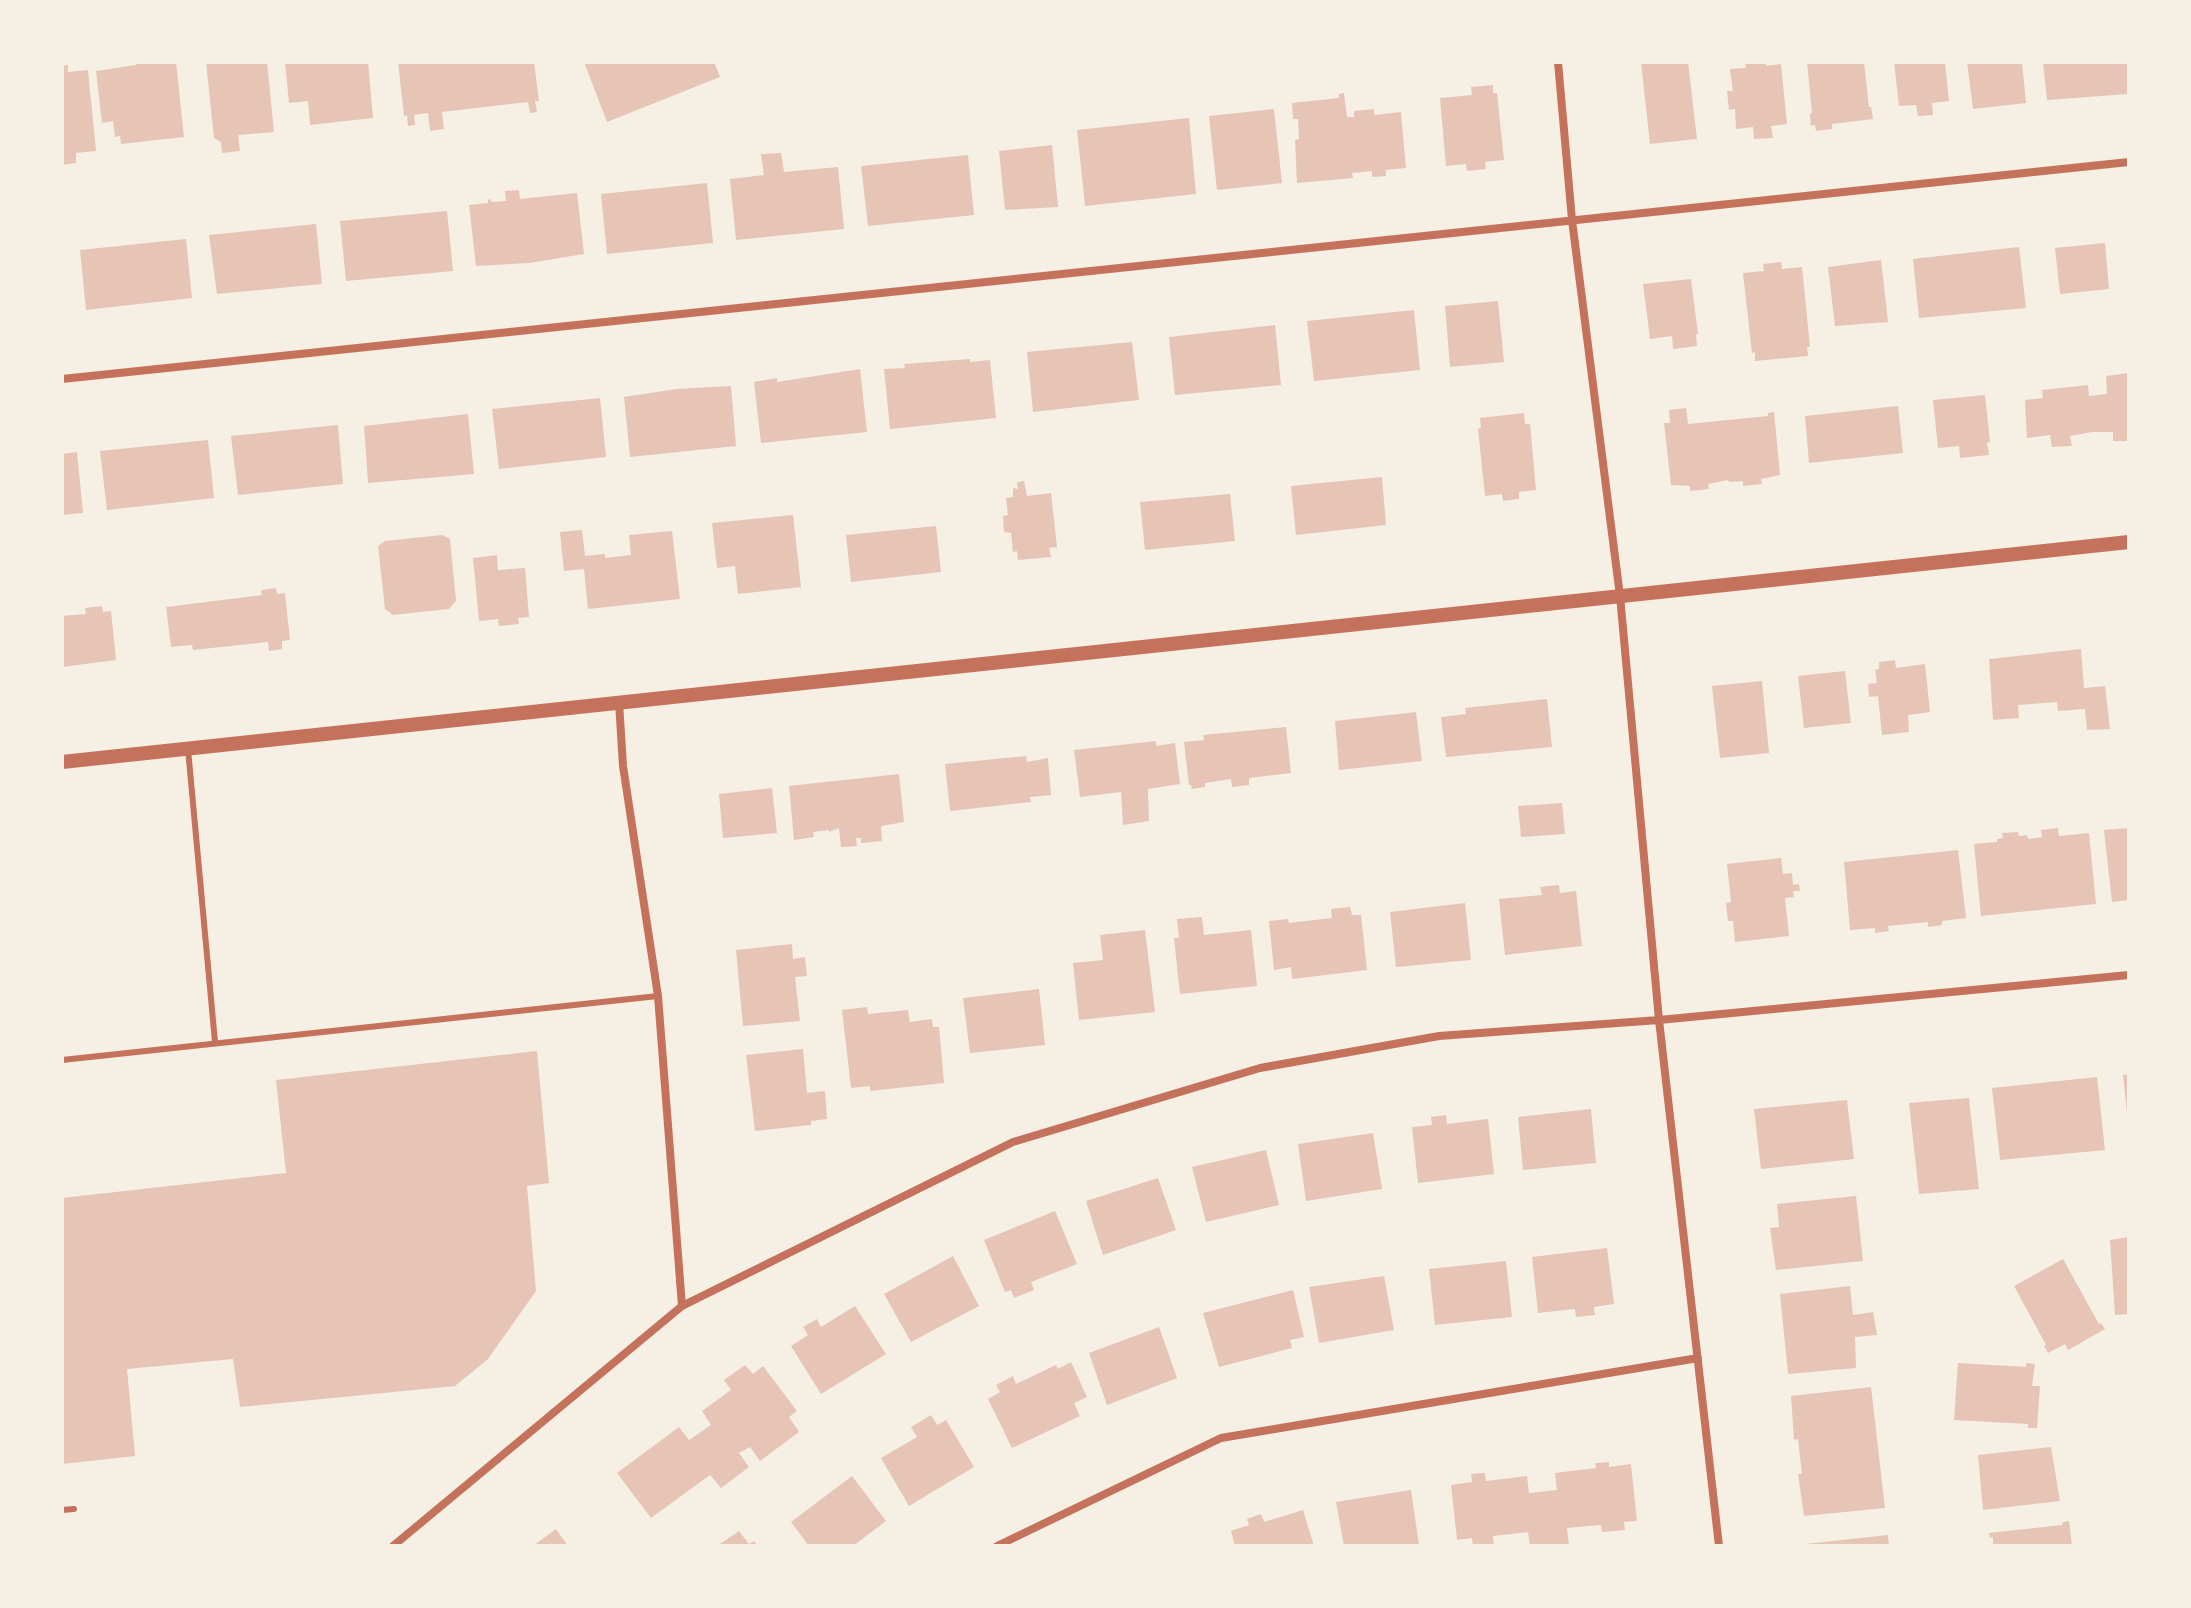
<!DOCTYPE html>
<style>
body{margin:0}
#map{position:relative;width:2191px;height:1608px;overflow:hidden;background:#f6efe4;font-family:Jost,sans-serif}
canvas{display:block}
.frame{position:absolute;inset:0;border:64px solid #f6efe4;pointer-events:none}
</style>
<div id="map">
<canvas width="2191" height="1608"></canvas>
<div class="frame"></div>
</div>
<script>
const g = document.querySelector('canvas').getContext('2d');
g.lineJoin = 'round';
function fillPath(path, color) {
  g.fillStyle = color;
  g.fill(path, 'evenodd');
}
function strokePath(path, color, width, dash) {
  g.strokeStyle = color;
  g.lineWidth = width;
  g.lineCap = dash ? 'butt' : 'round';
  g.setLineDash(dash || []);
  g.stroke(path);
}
fillPath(new Path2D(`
 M135 62H176L184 137 121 144 120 136 115 137 113 121 102 123 96 71 136 65Z
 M206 62H267L274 132 238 135 240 151 222 153 221 142 214 138Z
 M285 62H368L373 118 310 125 308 101 289 103Z
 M398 62H534L539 101H535L537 112 530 113 528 102 442 112 444 129 430 131 428 113 414 115 415 125 408 126 407 115 404 116Z
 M584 62H714L720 77 607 122Z
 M1641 62H1688L1697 139 1650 144Z
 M1745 62H1766V66L1781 64 1787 124 1771 126 1773 138 1754 139 1753 127 1736 129 1735 109 1729 110 1727 91H1733L1730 69 1746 68Z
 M1807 62H1864L1869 107H1871L1873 119 1832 124V129L1816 131 1815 125 1811 126 1810 114 1812 113Z
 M1894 62H1945L1949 101 1932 103 1933 115 1918 116 1916 105 1899 106Z
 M1967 62H2022L2026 103 1973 109Z
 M2043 62H2129V94L2047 100Z
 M68 65V72L88 70 96 151 76 153V163L62 165V66Z
 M1493 85V93H1497L1504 160 1485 162 1486 169 1467 171 1466 164 1446 166 1440 98 1472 95 1471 87Z
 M1344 93 1347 117H1354V111L1374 109V115L1401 112 1406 168 1386 170V176L1372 177V171L1352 173 1353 178 1297 183 1295 140 1299 139 1298 119H1293L1292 103 1339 98V94Z
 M1274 109 1282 183 1217 190 1209 116Z
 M1189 118 1196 194 1085 206 1077 130Z
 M1052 145 1058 207 1005 210 999 151Z
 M781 153 784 172 838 167 844 229 736 240 730 179 764 175 761 154Z
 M968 155 974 215 868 226 861 166Z
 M707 183 713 243 607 254 601 194Z
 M519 190 520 199 577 193 584 254 529 263 476 266 469 205 488 203V200L491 199V202L506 201 505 191Z
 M447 211 453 271 346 281 340 221Z
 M316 224 322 284 217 294 209 235Z
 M186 239 192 298 86 310 80 250Z
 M2105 243 2109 289 2060 294 2055 248Z
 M2019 247 2026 308 1919 318 1913 259Z
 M1881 260 1888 322 1835 326 1828 267Z
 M1781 262 1782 269 1802 267 1810 347H1807L1808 356 1755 361V352L1752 353 1743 273 1764 271 1763 264Z
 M1691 279 1698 334H1696L1697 346 1673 349 1672 336 1650 339 1643 284Z
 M1498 301 1504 362 1450 367 1445 306Z
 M1414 310 1420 370 1314 381 1307 321Z
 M1275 325 1281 385 1175 395 1169 337Z
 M1132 342 1139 400 1033 412 1027 352Z
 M970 359V362L990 360 996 418 890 429 884 369 905 368 904 364Z
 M860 369 867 432 761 443 754 382 777 378V382Z
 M2129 373V441H2113V432H2092L2070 436 2072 446 2052 447 2050 435 2027 438 2025 400 2043 398 2042 390 2088 385 2089 396 2107 394 2106 376Z
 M731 386 736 446 630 457 624 397 676 389Z
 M1985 395 1990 442 1987 443 1989 455 1960 458 1959 446 1938 448 1933 400Z
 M600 398 606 457 499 469 492 409Z
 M1898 406 1903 453 1809 463 1805 416Z
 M1686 408 1688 424 1768 416V413L1774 412 1780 475 1761 479 1762 484 1743 486V481L1729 482 1728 480 1708 484 1709 489 1690 491V486L1671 485 1664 423H1670L1669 410Z
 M1524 413 1525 424H1530L1536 490 1519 492V499L1503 501 1502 494 1485 496 1478 429 1481 428 1480 418Z
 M468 414 474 474 368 483 364 426Z
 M338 425 343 484 238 495 231 436Z
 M208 440 214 498 107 510 100 451Z
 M77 452 83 513 62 515V454Z
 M1382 477 1386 525 1296 535 1291 486Z
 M1024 481 1027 496 1051 493 1057 547 1049 548 1051 557 1018 560 1017 551 1013 552 1011 533 1004 532 1003 516 1008 515 1006 498 1013 497V488L1018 489 1017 482Z
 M1230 494 1235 541 1145 550 1140 502Z
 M793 515 801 587 738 594 735 566 717 568 712 523Z
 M936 526 941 572 851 582 846 535Z
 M582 530 585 556 605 554V558L631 555 629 535 672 531 680 599 588 609 584 569 564 571 560 532Z
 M442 535 450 539 456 601 449 609 393 615 385 609 378 546 385 541Z
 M497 555 498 570 525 568 529 617 518 618 519 624 499 626 498 619 479 621 473 558Z
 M276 588 277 594 285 593 290 640 282 641V649L269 651 268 642 193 650 192 645 171 647 166 607 262 595 261 590Z
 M102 606 103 612 111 611 116 660 62 667V616L86 614 85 608Z
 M2081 649 2084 688 2105 686 2110 729 2087 730 2085 709 2058 711 2057 702 2018 705 2019 718 1993 720 1989 659Z
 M1895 660 1896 668 1925 664 1930 712 1908 715 1909 732 1882 735 1878 696 1869 697 1868 684 1877 683 1875 670 1879 669V662Z
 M1845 671 1851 723 1804 728 1798 676Z
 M1762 681 1769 753 1720 758 1712 686Z
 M1547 699 1552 747 1446 757 1441 717 1466 714 1465 708Z
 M1416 712 1422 761 1339 770 1335 721Z
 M1286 727 1291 773 1249 778V785L1232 787 1231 779 1205 783V787L1192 789 1191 785H1189L1184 742 1204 740 1203 735Z
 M1156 741V746L1175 743 1180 784 1148 789 1149 821 1123 825 1121 792 1080 797 1074 750Z
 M1026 756 1027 762 1048 758 1051 795 1030 797 1031 802 950 811 945 764Z
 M899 774 904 822 881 826 882 841 861 843V838H856L857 846 841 847 839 828 829 832V830L813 832 814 837 794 840 789 786Z
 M772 788 777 833 723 838 719 794Z
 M1562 803 1565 834 1521 837 1518 806Z
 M2058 828 2059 836 2089 833 2096 904 1981 916 1974 844 1997 842V839L2003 838 2002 833 2018 832 2019 836 2027 835 2028 839 2042 837 2041 830Z
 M2129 828V900L2112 902 2104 830Z
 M1958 850 1966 918 1942 921V925L1928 927V922L1888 926 1889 931 1875 933V928L1850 930 1844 862Z
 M1781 858 1783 874 1792 873 1793 885 1799 884 1800 891H1793L1794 897 1785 898 1789 936 1735 942 1733 921H1728L1726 903 1731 902 1727 864Z
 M1559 885 1560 893 1576 891 1582 946 1505 955 1499 899 1542 895 1540 887Z
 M1465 903 1471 960 1396 967 1390 912Z
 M1350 907 1352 915H1361L1367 970 1292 979 1291 967 1274 970 1269 921 1288 919 1289 923 1332 918 1331 909Z
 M1202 917 1204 935 1251 930 1257 986 1180 994 1174 938H1179L1177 919Z
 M1145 930 1155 1012 1079 1020 1073 963 1103 960 1100 935Z
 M792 944 793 959 805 957 807 976 795 977 800 1021 743 1026 736 950Z
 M1039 989 1045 1045 970 1053 963 998Z
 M867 1007 868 1014 908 1010 910 1022 932 1019 933 1027H939L944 1083 870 1091V1086L851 1088 842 1010Z
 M803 1049 807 1093 825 1091 827 1119 811 1121V1125L755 1131 746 1055Z
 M537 1051 549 1183 527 1186 536 1291 488 1359 455 1386 240 1407 233 1359 127 1369 135 1456 62 1464V1198L286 1173 276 1080Z
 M2129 1074V1113H2127L2123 1075Z
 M2097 1077 2105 1150 2000 1160 1992 1088Z
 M1969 1098 1979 1189 1919 1194 1909 1103Z
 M1847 1100 1854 1159 1761 1169 1754 1109Z
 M1591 1109 1596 1163 1523 1170 1518 1117Z
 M1446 1115 1447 1124 1488 1119 1494 1174 1418 1183 1412 1127 1432 1125 1431 1117Z
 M1373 1133 1382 1189 1306 1201 1298 1144Z
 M1266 1150 1279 1205 1206 1222 1192 1167Z
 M1158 1178 1176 1230 1103 1255 1086 1201Z
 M1856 1196 1863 1261 1776 1270 1770 1228 1779 1227 1777 1204Z
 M1055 1211 1077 1264 1031 1282 1034 1290 1014 1298 1011 1290 1005 1292 984 1240Z
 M2129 1237V1314L2115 1315 2110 1240Z
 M1607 1248 1614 1304 1594 1307 1595 1315 1576 1317 1575 1309 1538 1313 1532 1257Z
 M953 1256 979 1306 911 1342 884 1294Z
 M2063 1259 2099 1324 2101 1323 2105 1329 2068 1350 2065 1344 2048 1353 2044 1346 2046 1345 2014 1286Z
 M1506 1261 1512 1317 1435 1325 1429 1269Z
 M1384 1276 1394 1330 1319 1343 1309 1287Z
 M1850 1286 1853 1315 1873 1312 1877 1335 1855 1337 1856 1368 1788 1374 1780 1294Z
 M1293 1290 1304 1337 1290 1340 1292 1348 1219 1367 1203 1313Z
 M855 1306 886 1354 821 1394 791 1346 808 1335 803 1327 817 1319 821 1327Z
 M1159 1327 1177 1378 1107 1405 1089 1353Z
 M1071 1362 1087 1397 1074 1403 1080 1416 1012 1448 988 1399 1000 1392 996 1385 1013 1376 1016 1384 1056 1365 1058 1369Z
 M1958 1363 2026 1367V1363L2035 1364 2032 1386H2040L2037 1428H2028V1424L1954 1420Z
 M745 1365 753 1374 763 1366 797 1411 789 1417 799 1432 760 1461 750 1447 739 1453 749 1467 721 1488 710 1475 651 1518 617 1473 679 1427 689 1440 711 1425 702 1411 731 1390 724 1380Z
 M1871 1387 1885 1508 1804 1516 1798 1474H1802L1798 1439 1794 1440 1791 1396Z
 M931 1415 937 1425 946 1420 974 1467 909 1506 881 1458 917 1437 911 1427Z
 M2051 1447 2060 1501 1983 1510 1978 1455Z
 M1609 1462V1467L1631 1464 1637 1521 1624 1522 1625 1530 1602 1532 1601 1525 1567 1528 1569 1546H1530L1528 1532 1493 1536 1494 1546H1473L1472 1538 1457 1540 1451 1485 1472 1482 1471 1474 1485 1473 1486 1481 1527 1476 1529 1493 1557 1490 1555 1473 1596 1468 1595 1463Z
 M852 1476 886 1521 853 1546H809L791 1522Z
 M1411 1490 1419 1545 1344 1546 1336 1502Z
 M1303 1510 1314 1546H1235L1231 1531 1249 1525 1247 1519 1261 1514 1264 1522Z
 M2069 1521 2072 1546H1993V1537L1990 1538 1989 1533 2062 1525 2063 1522Z
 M556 1529 568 1546H533Z
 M739 1531 749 1544 754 1541 757 1546H717Z
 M1888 1535 1889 1546H1805V1544Z`), '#e6c5b7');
strokePath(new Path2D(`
 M188 749 215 1042
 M62 1060 658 996
 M62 1510 74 1509`), '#c5725c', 6);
strokePath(new Path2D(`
 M1558 62 1572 220 1620 596 1659 1020 1719 1546
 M62 379 2129 162
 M619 702 623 766 658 996 682 1306
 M393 1546 682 1306 1013 1142 1260 1068 1439 1036 1659 1020 2129 975
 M997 1546 1221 1438 1698 1358`), '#c5725c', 8);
strokePath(new Path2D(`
 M62 762 2129 542`), '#c5725c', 14);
</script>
